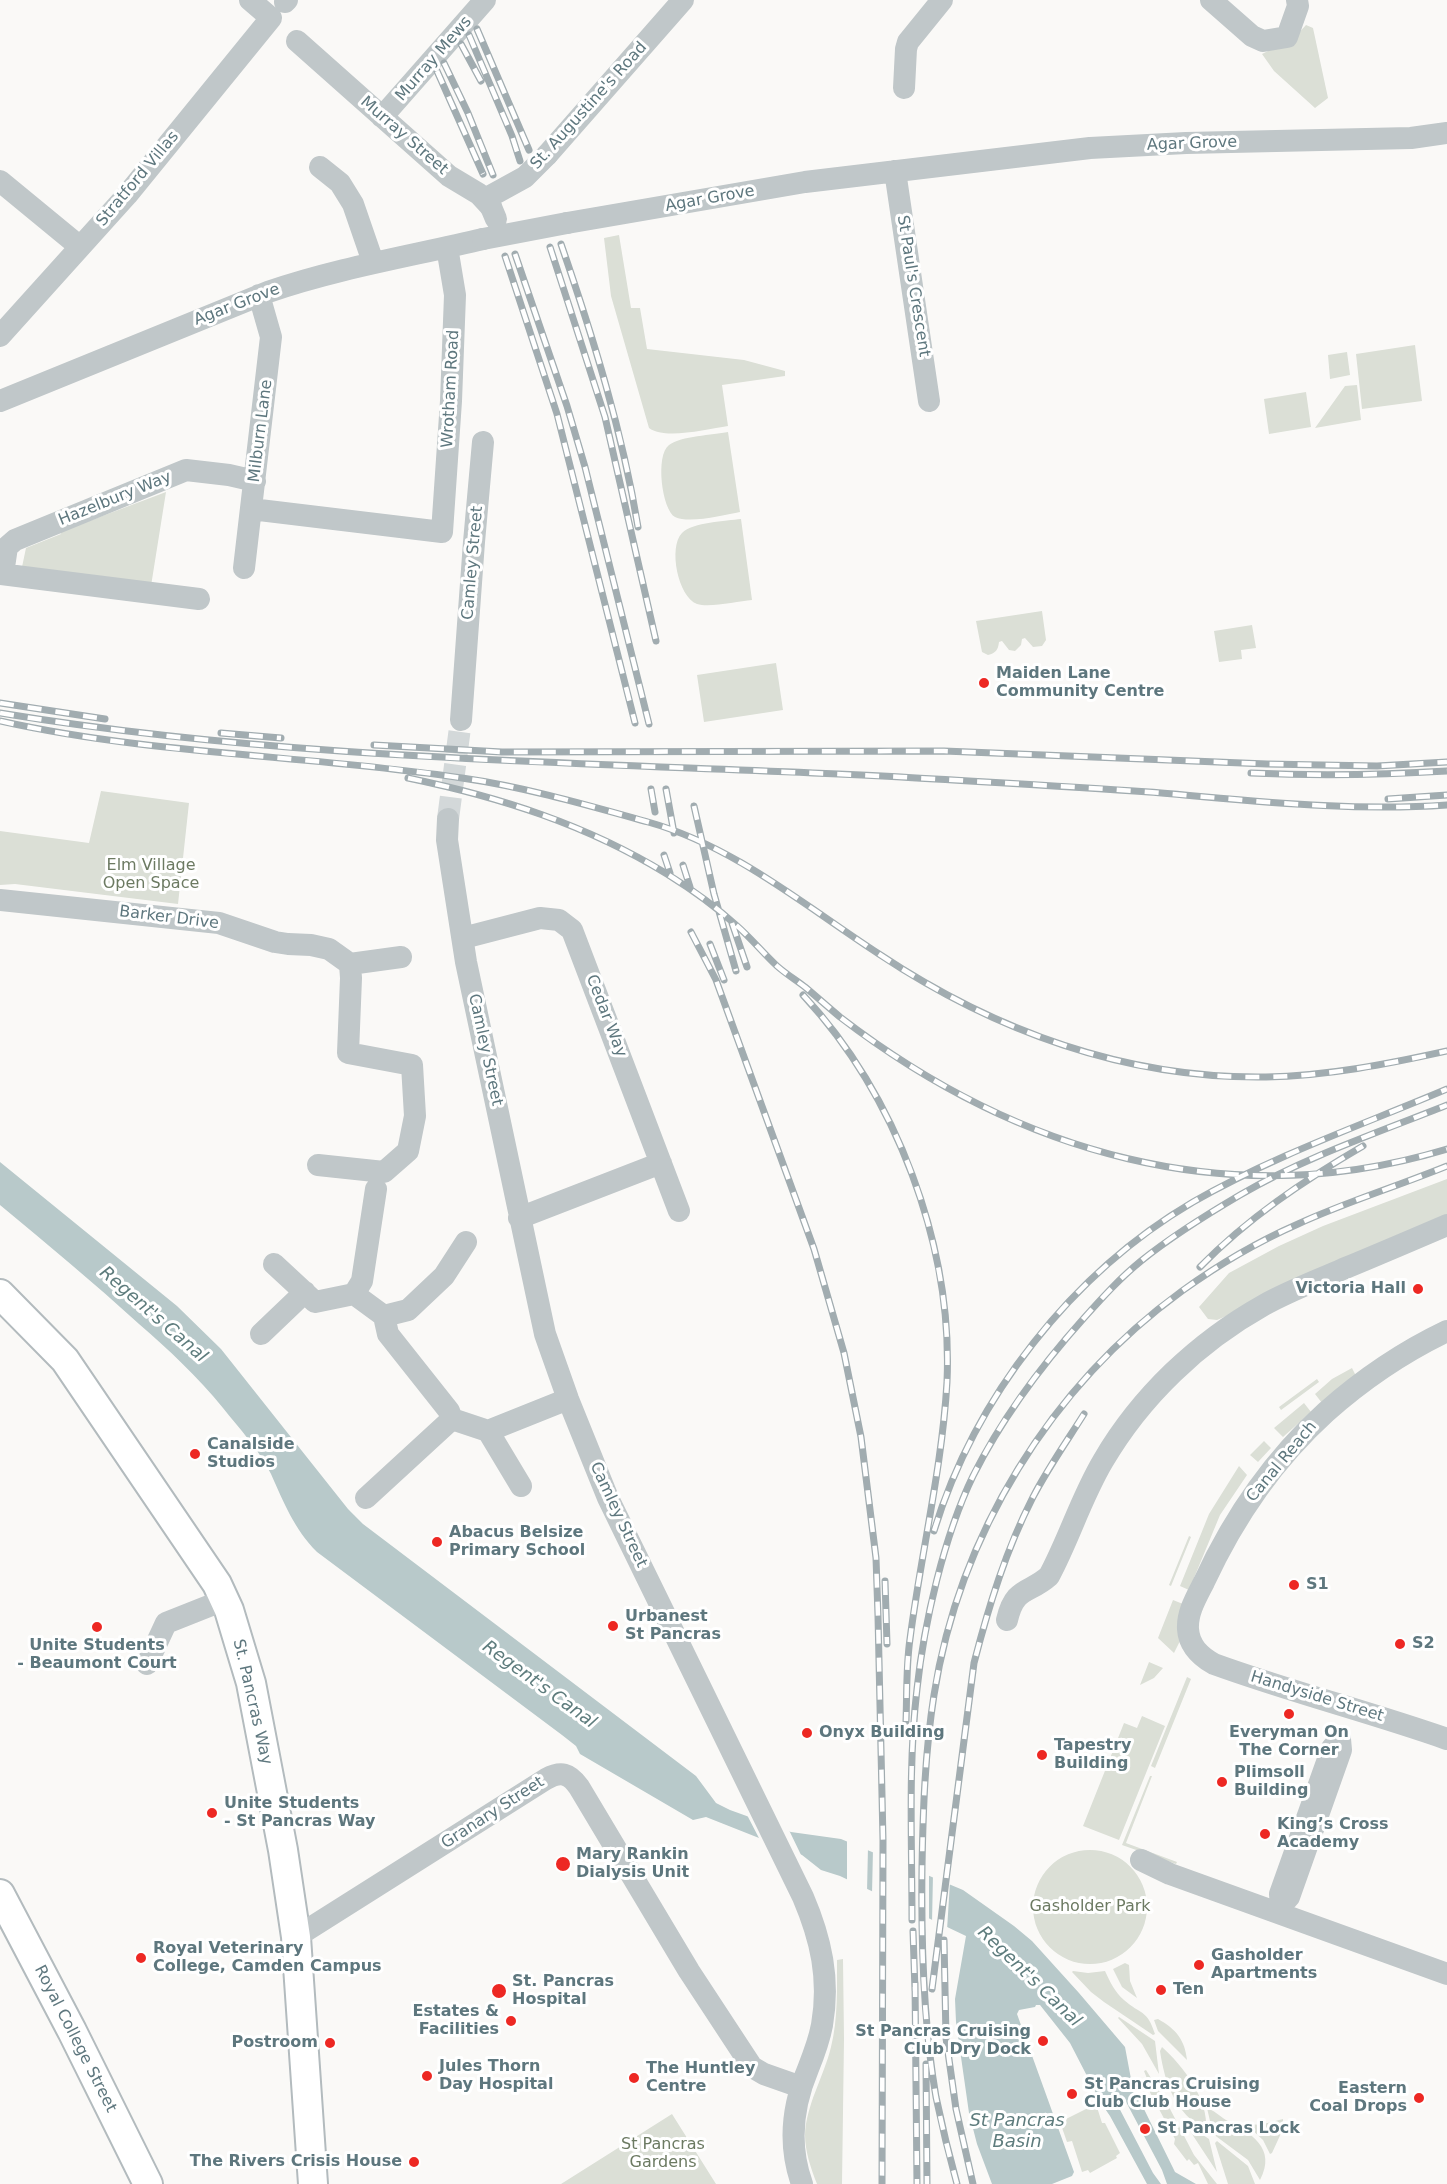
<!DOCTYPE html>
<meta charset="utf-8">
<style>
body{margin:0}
canvas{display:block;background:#faf9f7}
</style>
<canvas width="1447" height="2184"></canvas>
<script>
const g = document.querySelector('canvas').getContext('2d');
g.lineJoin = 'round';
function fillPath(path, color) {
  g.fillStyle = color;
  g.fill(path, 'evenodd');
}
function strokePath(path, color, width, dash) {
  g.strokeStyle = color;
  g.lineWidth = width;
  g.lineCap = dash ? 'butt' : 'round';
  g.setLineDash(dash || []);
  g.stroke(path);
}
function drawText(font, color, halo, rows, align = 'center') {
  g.font = font + ' "DejaVu Sans",sans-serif';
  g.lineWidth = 6;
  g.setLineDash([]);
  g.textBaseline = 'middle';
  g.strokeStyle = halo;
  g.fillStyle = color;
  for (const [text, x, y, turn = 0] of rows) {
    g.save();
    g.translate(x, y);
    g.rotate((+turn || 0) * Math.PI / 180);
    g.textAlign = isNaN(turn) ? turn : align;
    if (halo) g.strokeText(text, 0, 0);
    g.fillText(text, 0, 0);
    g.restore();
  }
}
fillPath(new Path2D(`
 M1306 25 1313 28 1328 98 1315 108 1274 71 1262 54 1294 38Z
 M619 235 631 308H640L647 349 744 360 785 371V376L722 385 728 426C707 429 665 440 649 428L611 296 604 238Z
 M1415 345 1422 401 1362 409 1356 354Z
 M1347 352 1350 375 1330 379 1328 355Z
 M1357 385 1361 420 1315 428 1345 386Z
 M1306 392 1311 427 1269 434 1264 399Z
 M728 432 740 512C725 515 689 524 675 517 662 510 655 455 669 445 681 436 713 435 728 432Z
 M166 492 151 586 22 567 26 548 61 534 60 532Z
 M741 519 752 600C738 601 710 608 697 604 678 597 668 547 682 533 693 522 726 521 741 519Z
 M1042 611 1046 640 1042 646 1033 647 1025 638 1022 639 1021 645 1015 651 1009 650 1002 641 999 642C998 650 996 653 988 655L982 652 976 621Z
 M1252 625 1256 648 1241 650 1242 659 1219 662 1214 631Z
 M776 663 783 710 704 722 697 675Z
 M101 791 189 803 178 904 15 884 0 885V831L89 843Z
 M1447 1179V1222L1217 1320 1208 1319 1199 1307 1229 1273 1279 1246 1323 1226Z
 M1352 1368 1356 1376 1322 1403 1315 1394 1332 1379Z
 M1317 1379 1319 1382 1281 1410 1279 1407Z
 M1304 1403 1311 1412 1283 1437 1274 1428Z
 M1264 1441 1271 1448 1258 1462 1250 1455Z
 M1239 1466 1247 1475 1220 1515 1189 1590 1180 1586 1209 1514Z
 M1189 1536 1191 1537 1171 1586 1169 1585Z
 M1173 1600 1183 1604 1182 1637 1174 1653 1158 1638Z
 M1149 1662 1163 1668 1154 1678 1140 1685Z
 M1187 1677 1191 1679 1155 1768 1151 1766Z
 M1142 1716 1165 1726 1119 1840 1083 1826 1124 1723 1137 1728Z
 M1150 1776H1152L1126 1843 1177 1862 1176 1864 1122 1845Z
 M1033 1907a57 57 0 1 1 114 0a57 57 0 1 1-114 0Z
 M843 1959 844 2039 842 2184H817C811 2169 805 2151 805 2135 806 2105 824 2076 831 2047 838 2019 837 1989 837 1960Z
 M1125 1963 1129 1965 1130 1981 1137 1998 1122 1987 1113 1969Z
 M1073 1971 1088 1973 1105 1971C1110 1982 1115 1992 1124 2000 1141 2015 1147 2009 1155 2034L1153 2035 1104 2002 1091 1992 1072 1972Z
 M1119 2017 1155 2041 1159 2074 1142 2044 1118 2018Z
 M1158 2019C1176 2029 1185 2040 1187 2060L1158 2031 1154 2020Z
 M1162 2047C1183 2066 1209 2099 1206 2130 1175 2113 1165 2084 1160 2051Z
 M1146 2070 1169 2107 1194 2155 1217 2184H1208L1198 2163 1194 2165 1189 2159 1187 2161 1174 2144 1175 2139 1145 2083 1148 2081 1144 2071Z
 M1096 2104 1102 2123H1105L1120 2153 1116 2156 1117 2158 1090 2173 1088 2170 1082 2172 1072 2141 1067 2142 1060 2122Z
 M1207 2108C1213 2110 1220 2116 1226 2120 1251 2133 1277 2148 1260 2180L1248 2160 1213 2134Z
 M672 2114 716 2184H561Z
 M1283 2119V2129L1272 2153 1270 2154 1263 2140 1249 2127 1250 2124 1260 2125Z
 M1191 2127 1209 2139 1217 2172 1190 2131Z
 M1217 2141 1248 2166 1255 2184H1228L1215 2143Z`), '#dbdfd6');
fillPath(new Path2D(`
 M0 1162 177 1306 221 1349 348 1509 363 1524 696 1776 716 1803 730 1810 791 1832 841 1839 963 1890 1014 1926 1032 1941 1079 1993 1125 2047 1134 2095H1137L1142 2105 1175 2172 1196 2184H1167L1162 2170 1124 2098 1118 2095 1115 2096 1116 2102 1153 2173 1161 2184H1147L1110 2116 1101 2103 1070 2043 1040 2005H1036L1035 2007 1019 2010 1017 2014 1074 2172 1072 2176 1052 2184H992L977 2144 969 2113 956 2022 955 1999 966 1936 840 1876 821 1870 802 1855 706 1817 693 1820 580 1754 576 1746 562 1735 317 1552C294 1529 284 1503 271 1474 260 1451 239 1428 223 1408 198 1377 169 1350 139 1324 94 1283 47 1244 0 1205Z`), '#b8c9ca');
fillPath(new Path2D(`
 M746 1813 788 1828 802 1857 761 1842Z
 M847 1838 868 1847 867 1892 847 1882Z
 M873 1849 929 1873V1921L872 1894Z
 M933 1874 950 1882 947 1930 932 1923Z`), '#faf9f7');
strokePath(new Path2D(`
 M448 819 461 720`), '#d3d8d9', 22, [22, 11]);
const major = new Path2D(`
 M0 1294 65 1360 217 1584 229 1610 251 1683 283 1850 296 1937 313 2184
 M0 1894 72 2031 148 2184`);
strokePath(major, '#b3bbbe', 32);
strokePath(new Path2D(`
 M1211 0 1252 36 1263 41 1287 37 1298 6 1297 0
 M285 2 287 0
 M297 41 449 176 479 194 491 207
 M904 88 906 49 908 42 942 0
 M382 117 485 0
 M547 155 683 0
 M320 167 340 183 353 204 373 262
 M895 171 929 401
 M0 181 79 246
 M567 223 805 182 1090 148 1186 143 1411 138 1447 133
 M0 336 127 195 271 18 250 0
 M0 401 268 292C338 268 411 256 483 239
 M251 509 442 532 451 401 455 295 447 247
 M244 568 271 337 259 295
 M0 574 199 599
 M3 574 7 547 15 540 186 470 229 475 255 481
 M461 720 474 542 483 442
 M448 819 447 840 466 962 545 1334 568 1399 608 1498 803 1897C821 1939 830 1979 822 2025 819 2041 814 2054 808 2069 792 2107 788 2145 802 2184
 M0 900 219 923 275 942 288 944 311 945 329 949 350 964 401 957
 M463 938 540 918 559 920 572 930 679 1211
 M318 1165 384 1172 408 1151 415 1116 412 1065 348 1053 351 978 350 964
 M519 1218 661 1163
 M274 1264 315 1302 354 1294 384 1316 408 1310 444 1276 466 1242
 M354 1294 362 1281 376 1189
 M384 1316 388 1334 449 1411 452 1419 488 1431 568 1399
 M1447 1331C1403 1352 1362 1380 1326 1412 1273 1460 1234 1517 1204 1582 1197 1596 1187 1612 1188 1629 1189 1646 1200 1656 1214 1664 1291 1692 1370 1712 1447 1739
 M261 1334 305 1292
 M488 1431 521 1486
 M366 1498 452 1419
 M1007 1620C1015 1586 1029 1594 1049 1576 1069 1539 1081 1498 1103 1461 1141 1396 1198 1342 1264 1305 1289 1291 1316 1281 1343 1269 1377 1255 1412 1240 1447 1225
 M147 1664 166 1623 224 1600
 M1340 1739 1341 1750 1289 1897 1281 1906 1280 1894 1332 1748Z
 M1141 1860 1170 1874 1447 1974
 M296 1937 546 1779C561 1771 569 1773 579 1787L689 1971 752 2067 764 2074 801 2087`), '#c0c7c9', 22);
strokePath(major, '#fff', 28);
const rail = new Path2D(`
 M477 29 529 150
 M469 35 512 136 520 161
 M461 44 481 81
 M444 63 468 113 493 175
 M437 71 483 174
 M561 244C593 337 622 430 638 527
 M550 247 605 417 656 641
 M515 254 567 406 585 467 649 724
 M505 256 557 414 635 723
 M0 703 105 719
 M0 713C298 762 600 762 901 777 984 782 1066 786 1149 792 1248 800 1347 812 1447 805
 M0 721C152 755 309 755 462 778 525 787 587 805 648 822 734 846 805 906 879 954 995 1031 1126 1079 1266 1077 1327 1076 1388 1064 1447 1051
 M221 733 281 738
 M374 745 502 752 944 751 1267 764 1377 766 1447 762
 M1251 773C1317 776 1381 775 1447 771
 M408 778C500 797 587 825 667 874 691 889 715 906 736 925 751 938 763 953 777 966 786 974 796 980 805 987 817 997 828 1007 840 1017 1017 1153 1229 1215 1447 1149
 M651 789 655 812
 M666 789 674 833
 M1388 799 1447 795
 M694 806 714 894 736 971
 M664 855 670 873
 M683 865 690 887
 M732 923 747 967
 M691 932 716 980 814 1249 844 1353 861 1437 876 1558 878 1616 883 1840 882 2184
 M710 944 724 980
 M803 995C896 1095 953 1245 947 1382 942 1469 921 1553 910 1639 906 1666 907 1694 906 1721
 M1200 1267C1248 1218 1303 1181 1363 1146
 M934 1531C975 1397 1072 1273 1193 1202 1273 1156 1362 1125 1447 1089
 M885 1581 887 1644
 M912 1920C912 1843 908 1765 917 1689 924 1623 944 1536 973 1476 1002 1418 1041 1366 1084 1318 1102 1298 1120 1278 1141 1261 1172 1236 1206 1215 1240 1195 1305 1157 1377 1133 1447 1105
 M913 1931 915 1991
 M944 1940 946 2038 956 2109 973 2184
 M915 1983 917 2184
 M932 1989 974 1663C989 1605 1006 1550 1033 1497 1048 1468 1067 1441 1084 1414
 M926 2064 927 2184
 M957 2184C949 2155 942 2126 936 2097 923 2022 921 1944 922 1867 923 1810 925 1752 934 1695 959 1535 1051 1386 1182 1291 1218 1265 1257 1242 1298 1224 1346 1202 1398 1186 1447 1166`);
strokePath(rail, '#a1acb0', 7);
strokePath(rail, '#fff', 4.5, [14]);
strokePath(new Path2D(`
 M485 199 525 177 547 155
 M491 207 496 219
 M483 239 567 223`), '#c0c7c9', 22);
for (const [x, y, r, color] of [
 [984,683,6,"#ed2823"],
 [1418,1289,6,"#ed2823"],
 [195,1454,6,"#ed2823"],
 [437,1542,6,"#ed2823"],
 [1294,1585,6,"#ed2823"],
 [613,1626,6,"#ed2823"],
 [97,1627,6,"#ed2823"],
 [1400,1644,6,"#ed2823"],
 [1289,1714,6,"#ed2823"],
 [807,1733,6,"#ed2823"],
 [1042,1755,6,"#ed2823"],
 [1222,1782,6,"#ed2823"],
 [212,1813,6,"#ed2823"],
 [1265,1834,6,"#ed2823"],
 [563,1864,8,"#ed2823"],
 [141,1958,6,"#ed2823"],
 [1199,1965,6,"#ed2823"],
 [1161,1990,6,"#ed2823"],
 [499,1991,8,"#ed2823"],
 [511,2021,6,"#ed2823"],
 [1043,2041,6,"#ed2823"],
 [330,2043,6,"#ed2823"],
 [427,2076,6,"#ed2823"],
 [634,2078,6,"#ed2823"],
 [1072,2094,6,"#ed2823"],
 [1419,2098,6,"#ed2823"],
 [1145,2129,6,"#ed2823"],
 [414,2162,6,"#ed2823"]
]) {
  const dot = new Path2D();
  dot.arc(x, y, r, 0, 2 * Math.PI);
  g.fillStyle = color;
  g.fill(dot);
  strokePath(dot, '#fff', 2);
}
drawText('16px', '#5e777e', '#fff', [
 ["Murray Mews",434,59,-49],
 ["St. Augustine's Road",589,106,-48],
 ["Murray Street",404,136,41],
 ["Agar Grove",1192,144,-2],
 ["Stratford Villas",138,179,-50],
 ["Agar Grove",710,199,-10],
 ["St Paul's Crescent",913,286,81],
 ["Agar Grove",237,305,-21],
 ["Wrotham Road",451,389,-87],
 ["Milburn Lane",261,431,-83],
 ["Hazelbury Way",115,499,-22],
 ["Camley Street",473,563,-85],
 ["Barker Drive",169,918,7],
 ["Cedar Way",606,1016,69],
 ["Camley Street",485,1050,78],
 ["Canal Reach",1282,1462,-50],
 ["Camley Street",618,1515,65],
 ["Handyside Street",1317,1697,17],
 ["St. Pancras Way",252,1702,77],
 ["Granary Street",493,1813,-33],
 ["Royal College Street",75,2039,63]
]);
drawText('bold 16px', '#5e777e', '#fff', [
 ["Maiden Lane",996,674],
 ["Community Centre",996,692],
 ["Victoria Hall",1406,1289,"right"],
 ["Canalside",207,1445],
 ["Studios",207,1463],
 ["Abacus Belsize",449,1533],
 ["Primary School",449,1551],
 ["S1",1306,1585],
 ["Urbanest",625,1617],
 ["St Pancras",625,1635],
 ["S2",1412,1644],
 ["Unite Students",97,1646,"center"],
 ["- Beaumont Court",97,1664,"center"],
 ["Onyx Building",819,1733],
 ["Everyman On",1289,1733,"center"],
 ["The Corner",1289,1751,"center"],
 ["Tapestry",1054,1746],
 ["Building",1054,1764],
 ["Plimsoll",1234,1773],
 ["Building",1234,1791],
 ["Unite Students",224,1804],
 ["- St Pancras Way",224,1822],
 ["King’s Cross",1277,1825],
 ["Academy",1277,1843],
 ["Mary Rankin",576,1855],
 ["Dialysis Unit",576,1873],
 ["Royal Veterinary",153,1949],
 ["College, Camden Campus",153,1967],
 ["Gasholder",1211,1956],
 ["Apartments",1211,1974],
 ["St. Pancras",512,1982],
 ["Hospital",512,2000],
 ["Ten",1173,1990],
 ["Estates &",499,2012,"right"],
 ["Facilities",499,2030,"right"],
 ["St Pancras Cruising",1031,2032,"right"],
 ["Club Dry Dock",1031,2050,"right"],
 ["Postroom",318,2043,"right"],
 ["Jules Thorn",439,2067],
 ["Day Hospital",439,2085],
 ["The Huntley",646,2069],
 ["Centre",646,2087],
 ["St Pancras Cruising",1084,2085],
 ["Club Club House",1084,2103],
 ["Eastern",1407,2089,"right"],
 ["Coal Drops",1407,2107,"right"],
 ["St Pancras Lock",1157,2129],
 ["The Rivers Crisis House",402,2162,"right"]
], 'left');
drawText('16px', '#6c7a62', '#fff', [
 ["Elm Village",151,866],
 ["Open Space",151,884],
 ["Gasholder Park",1090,1907],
 ["St Pancras",663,2145],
 ["Gardens",663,2163]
]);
drawText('italic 18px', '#5e7c7d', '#fff', [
 ["Regent's Canal",153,1315,41],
 ["Regent's Canal",539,1685,36],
 ["Regent's Canal",1029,1977,44],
 ["St Pancras",1017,2121],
 ["Basin",1017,2142]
]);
</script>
